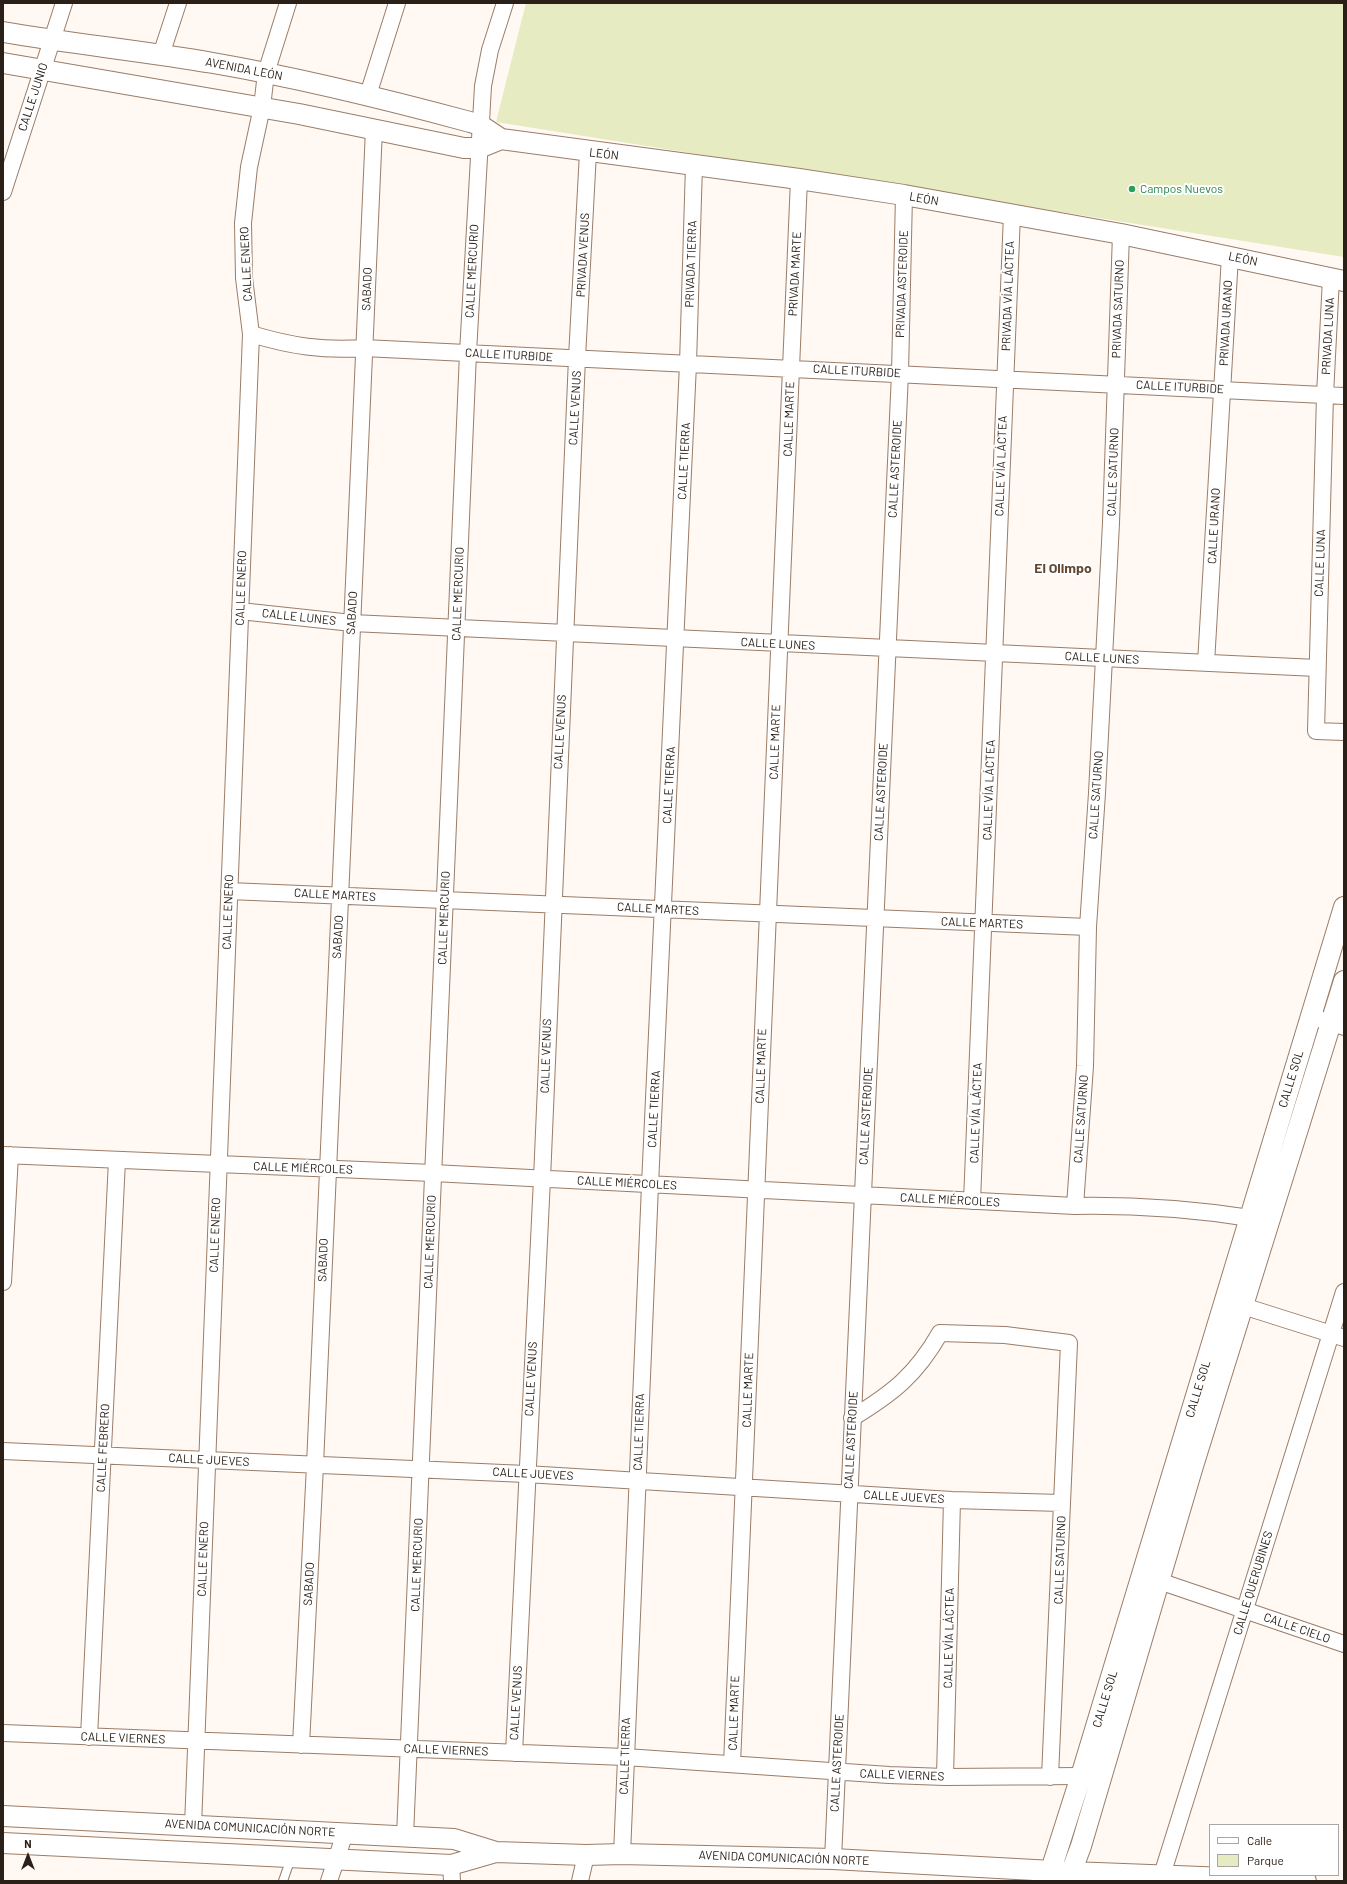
<!DOCTYPE html>
<meta charset="utf-8">
<style>
body{margin:0}
#map{position:relative;width:1347px;height:1884px;overflow:hidden;background:#fff8f3;font-family:Barlow,sans-serif}
canvas{display:block}
.frame{position:absolute;inset:0;border:4px solid #2b2018;pointer-events:none}
.legend{position:absolute;left:1209px;top:1824px;width:130px;height:52px;box-sizing:border-box;background:#fff;border:1px solid #aaa6a3;margin:0;padding:5px 7px;list-style:none;font-size:12px;color:#2b2018}
.legend li{display:flex;align-items:center;gap:8px;height:20px}
.legend b{width:20px;border:1px solid #aaa6a3}
.north{position:absolute;left:8px;top:1836px;width:40px;height:40px;-webkit-text-stroke:3px #fff;paint-order:stroke;rotate:0deg;font-size:11px;font-weight:700;line-height:16px;text-align:center;color:#2b2018}
.north::after{content:'';display:block;margin:auto;width:14px;height:18px;background:#2b2018;clip-path:polygon(50% 0,100% 100%,50% 72%,0 100%)}
</style>
<div id="map">
<canvas width="1347" height="1884"></canvas>
<div class="frame"></div>
<ul class="legend">
<li><b style="height:5px;background:#fff"></b>Calle</li>
<li><b style="height:11px;background:#e6ebc2"></b>Parque</li>
</ul>
<div class="north">N</div>
</div>
<script>
const g = document.querySelector('canvas').getContext('2d');
g.lineJoin = 'round';
function fillPath(path, color) {
  g.fillStyle = color;
  g.fill(path, 'evenodd');
}
function strokePath(path, color, width, dash) {
  g.strokeStyle = color;
  g.lineWidth = width;
  g.lineCap = dash ? 'butt' : 'round';
  g.setLineDash(dash || []);
  g.stroke(path);
}
function drawText(font, color, halo, rows, align = 'center') {
  g.font = font + ' Barlow,sans-serif';
  g.lineWidth = 4;
  g.setLineDash([]);
  g.textBaseline = 'middle';
  g.strokeStyle = halo;
  g.fillStyle = color;
  for (const [text, x, y, turn = 0] of rows) {
    g.save();
    g.translate(x, y);
    g.rotate((+turn || 0) * Math.PI / 180);
    g.textAlign = isNaN(turn) ? turn : align;
    if (halo) g.strokeText(text, 0, 0);
    g.fillText(text, 0, 0);
    g.restore();
  }
}
fillPath(new Path2D(`
 M526 3H1344V257L496 122Z`), '#e6ebc2');
const service = new Path2D(`
 M283 1881 291 1858`);
const minor = new Path2D(`
 M161 55 178 3
 M368 95 397 3
 M3 192 64 3
 M1331 278 1325 395 1316 731 1344 732
 M251 334C291 346 323 351 364 348L1344 396
 M240 611 352 623 1317 668
 M1206 663 1230 256
 M229 891 1088 927
 M1319 1019 1344 1027
 M3 1155 433 1173 1075 1206C1134 1205 1191 1209 1250 1218
 M972 1201 1012 214
 M1075 1206 1085 1066 1088 927 1097 793 1111 523 1121 234
 M3 1282 10 1155
 M1243 1306 1344 1338
 M852 1418C893 1393 916 1375 940 1333L1005 1335 1069 1343 1050 1777
 M3 1451 526 1474 952 1500 1062 1503
 M1159 1581 1344 1644
 M3 1733 625 1757 889 1775 945 1777 1081 1776
 M89 1737 117 1160
 M301 1745 315 1465 374 129
 M514 1753 542 1179 577 358 588 152
 M732 1764 799 179
 M945 1777 952 1500
 M193 1826 251 334 244 278 243 223 249 167 262 107 266 73 288 3
 M405 1836 468 353 483 86 490 50 505 3
 M622 1854 650 1185 688 364 694 165
 M833 1859 900 373 904 195
 M451 1865 452 1881
 M1162 1875 1344 1292
 M329 1881 345 1833
 M580 1881 586 1855`);
const tertiary = new Path2D(`
 M3 32C73 44 143 51 213 63 300 78 385 99 470 122L480 125 501 139 799 179 904 195 1121 234 1344 281
 M3 63 299 114 464 148H479L501 139
 M3 1816 454 1839 496 1852 586 1855 622 1854 833 1859 1071 1872 1306 1881
 M3 1843 451 1865 496 1852
 M1051 1870 1081 1776 1344 907
 M1068 1881 1081 1846 1193 1466 1344 981`);
strokePath(service, '#9a7d68', 10);
strokePath(minor, '#9a7d68', 18);
strokePath(tertiary, '#9a7d68', 22);
strokePath(service, '#fff', 8);
strokePath(minor, '#fff', 16);
strokePath(tertiary, '#fff', 20);
for (const [x, y, r, color] of [
 [1132,189,4,"#2e9e5b"]
]) {
  const dot = new Path2D();
  dot.arc(x, y, r, 0, 2 * Math.PI);
  g.fillStyle = color;
  g.fill(dot);
  strokePath(dot, '#fff', 1.5);
}
drawText('12px', '#2b2018', '#fff', [
 ["AVENIDA LEÓN",244,69,11],
 ["CALLE JUNIO",33,97,-72],
 ["LEÓN",604,154,7],
 ["LEÓN",924,199,10],
 ["PRIVADA VENUS",583,255,-87],
 ["LEÓN",1243,259,12],
 ["CALLE ENERO",246,264,-93],
 ["PRIVADA TIERRA",691,264,-88],
 ["CALLE MERCURIO",472,271,-87],
 ["PRIVADA MARTE",795,274,-87],
 ["PRIVADA ASTEROIDE",902,284,-88],
 ["SABADO",367,289,-88],
 ["PRIVADA VÍA LÁCTEA",1008,296,-88],
 ["PRIVADA SATURNO",1118,309,-88],
 ["PRIVADA URANO",1226,323,-87],
 ["PRIVADA LUNA",1328,336,-87],
 ["CALLE ITURBIDE",509,355,3],
 ["CALLE ITURBIDE",857,371,3],
 ["CALLE ITURBIDE",1180,387,3],
 ["CALLE VENUS",575,408,-87],
 ["CALLE MARTE",789,419,-88],
 ["CALLE TIERRA",684,461,-87],
 ["CALLE VÍA LÁCTEA",1001,466,-88],
 ["CALLE ASTEROIDE",895,469,-87],
 ["CALLE SATURNO",1113,472,-88],
 ["CALLE URANO",1214,526,-87],
 ["CALLE LUNA",1320,563,-88],
 ["CALLE ENERO",241,588,-88],
 ["CALLE MERCURIO",458,594,-88],
 ["SABADO",352,613,-87],
 ["CALLE LUNES",299,617,6],
 ["CALLE LUNES",778,644,3],
 ["CALLE LUNES",1102,658,3],
 ["CALLE VENUS",560,732,-87],
 ["CALLE MARTE",775,742,-88],
 ["CALLE TIERRA",669,785,-87],
 ["CALLE VÍA LÁCTEA",989,790,-88],
 ["CALLE ASTEROIDE",881,792,-87],
 ["CALLE SATURNO",1096,795,-86],
 ["CALLE MARTES",335,895,3],
 ["CALLE MARTES",658,909,3],
 ["CALLE ENERO",228,912,-88],
 ["CALLE MERCURIO",444,918,-88],
 ["CALLE MARTES",982,923,2],
 ["SABADO",338,937,-87],
 ["CALLE VENUS",546,1056,-88],
 ["CALLE MARTE",761,1066,-88],
 ["CALLE SOL",1291,1079,-73],
 ["CALLE TIERRA",654,1109,-87],
 ["CALLE VÍA LÁCTEA",976,1113,-88],
 ["CALLE ASTEROIDE",866,1116,-87],
 ["CALLE SATURNO",1081,1119,-86],
 ["CALLE MIÉRCOLES",303,1168,2],
 ["CALLE MIÉRCOLES",627,1183,3],
 ["CALLE MIÉRCOLES",950,1200,3],
 ["CALLE ENERO",215,1235,-88],
 ["CALLE MERCURIO",430,1242,-88],
 ["SABADO",323,1260,-88],
 ["CALLE VENUS",531,1379,-87],
 ["CALLE SOL",1198,1389,-73],
 ["CALLE MARTE",748,1390,-88],
 ["CALLE TIERRA",639,1432,-88],
 ["CALLE ASTEROIDE",851,1440,-87],
 ["CALLE FEBRERO",103,1448,-87],
 ["CALLE JUEVES",209,1460,3],
 ["CALLE JUEVES",533,1474,3],
 ["CALLE JUEVES",904,1497,3],
 ["CALLE ENERO",203,1559,-88],
 ["CALLE SATURNO",1060,1560,-88],
 ["CALLE MERCURIO",417,1565,-88],
 ["CALLE QUERUBINES",1253,1583,-73],
 ["SABADO",309,1584,-87],
 ["CALLE CIELO",1297,1628,19],
 ["CALLE VÍA LÁCTEA",949,1638,-89],
 ["CALLE SOL",1105,1699,-73],
 ["CALLE VENUS",516,1703,-87],
 ["CALLE MARTE",734,1713,-88],
 ["CALLE VIERNES",123,1738,2],
 ["CALLE VIERNES",446,1750,2],
 ["CALLE TIERRA",625,1756,-88],
 ["CALLE ASTEROIDE",837,1763,-87],
 ["CALLE VIERNES",902,1775,2],
 ["AVENIDA COMUNICACIÓN NORTE",250,1828,3],
 ["AVENIDA COMUNICACIÓN NORTE",784,1858,2]
]);
drawText('12px', '#27864d', '#fff', [
 ["Campos Nuevos",1140,189]
], 'left');
drawText('bold 14px', '#604733', '#fff', [
 ["El Olimpo",1063,568]
]);
</script>
